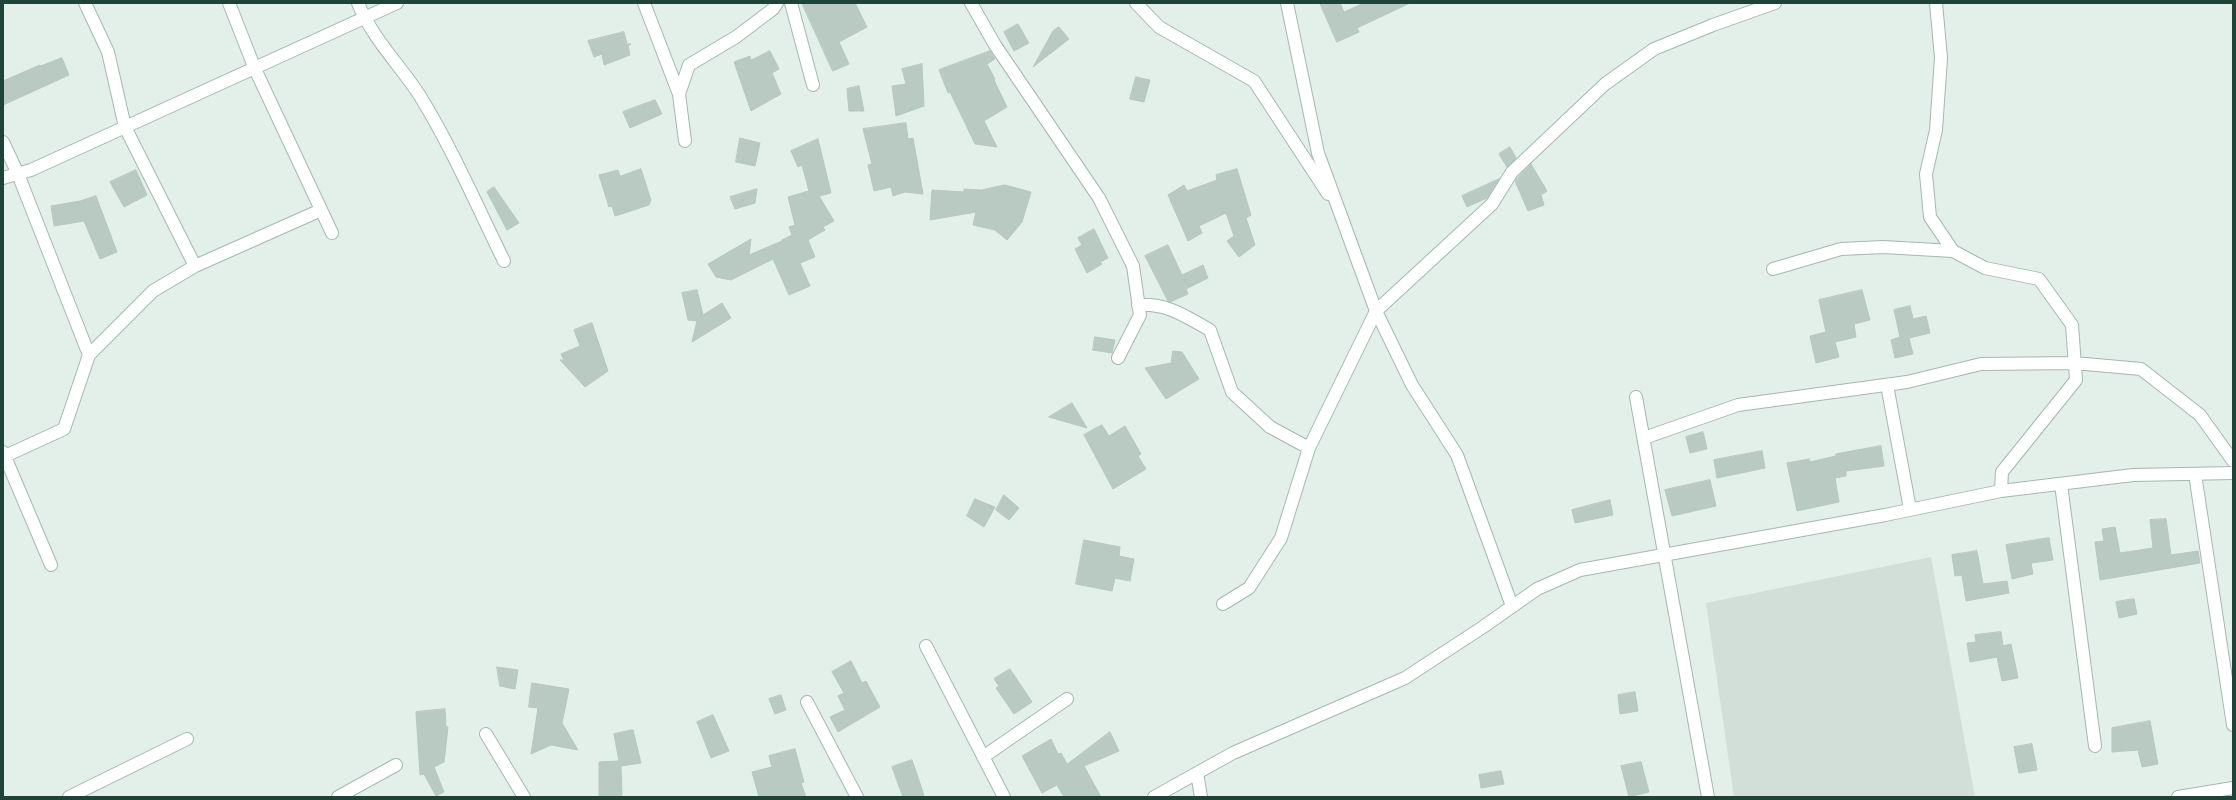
<!DOCTYPE html>
<style>
body{margin:0}
#map{position:relative;width:2236px;height:800px;overflow:hidden;background:#e3efe9;font-family:Inter,sans-serif}
canvas{display:block}
.frame{position:absolute;inset:0;border:4px solid #204339;pointer-events:none}
</style>
<div id="map">
<canvas width="2236" height="800"></canvas>
<div class="frame"></div>
</div>
<script>
const g = document.querySelector('canvas').getContext('2d');
g.lineJoin = 'round';
function fillPath(path, color) {
  g.fillStyle = color;
  g.fill(path, 'evenodd');
}
function strokePath(path, color, width, dash) {
  g.strokeStyle = color;
  g.lineWidth = width;
  g.lineCap = dash ? 'butt' : 'round';
  g.setLineDash(dash || []);
  g.stroke(path);
}
fillPath(new Path2D(`
 M1931 557 1975 797H1734L1706 603Z`), '#d1dfd8');
const building = new Path2D(`
 M802 3H855L867 27 839 42 849 64 833 71Z
 M1320 3H1340L1344 12 1364 3H1410L1357 28 1359 32 1337 42Z
 M1018 24 1029 43 1014 51 1004 32Z
 M1059 27 1069 39 1033 67 1053 31Z
 M624 32 627 44H631L628 46 630 55 604 65 602 54 594 57 588 41Z
 M770 51 779 69 772 73 781 94 751 111 734 62 750 56 751 60Z
 M990 51 995 59 987 64 995 79 994 80 1007 107 984 121 997 147 975 144 950 92 948 93 939 70Z
 M62 58 69 75 3 105V81L40 65V66Z
 M922 64 924 106 896 116 892 86 906 84 902 69Z
 M1136 77 1150 80 1144 102 1130 99Z
 M859 86 864 111H849L847 89Z
 M655 100 662 114 630 128 623 112Z
 M906 123 908 139 913 138 923 194 905 192 893 196 891 187 874 191 868 165 872 164 863 129Z
 M740 138 760 143 755 166 736 162Z
 M818 139 831 193 819 196 834 221 823 227 825 230 808 240 815 257 800 263 810 286 789 295 773 259 731 280 716 277 708 264 751 239 749 255 782 241V240L792 235 789 227 795 225 788 197 809 191 802 165 798 167 791 151Z
 M1510 147 1516 158 1507 167 1499 154Z
 M1531 164 1547 191 1541 195 1544 205 1528 211 1515 181Z
 M641 169 651 200 649 205 615 216 612 206 609 207 599 175 618 170 620 176Z
 M1237 169 1251 215 1246 218 1255 245 1239 257 1227 241 1234 236 1226 213 1199 226 1202 233 1188 241 1168 195 1184 185 1187 191 1217 180 1216 175Z
 M136 170 147 195 124 207 110 182Z
 M1499 179 1487 198 1467 207 1462 196Z
 M1005 185 1031 192 1022 222 1007 240 995 230 973 225 976 212 930 220 932 190 964 192V189L981 190Z
 M494 187 519 223 507 230 487 192Z
 M757 189 755 203 735 209 730 197Z
 M96 196 117 252 100 259 84 221 54 226 51 206 80 201Z
 M1094 229 1108 258 1100 262 1102 264 1087 273 1075 249 1082 245 1078 238Z
 M1168 245 1182 275 1203 265 1208 278 1186 289 1188 294 1170 302 1168 301 1145 256Z
 M697 290 703 315 722 303 731 318 692 342 697 321 688 320 682 293Z
 M1862 290 1870 320 1854 324 1856 337 1835 342 1839 357 1816 363 1810 336 1826 332 1819 300Z
 M1910 306 1913 319 1926 316 1930 333 1909 338 1913 354 1895 358 1891 340 1900 337 1894 310Z
 M592 323 608 371 585 387 560 360H564L561 354 580 346 574 330Z
 M1095 337 1115 340 1112 353 1093 350Z
 M1173 351 1182 352 1199 379 1166 399 1145 368 1171 363Z
 M1072 403 1087 428 1049 417Z
 M1102 425 1109 436 1125 426 1141 454 1138 456 1146 469 1113 489 1084 435Z
 M1703 432 1707 449 1690 453 1686 437Z
 M1881 446 1884 466 1846 471V476L1835 478 1839 502 1797 511 1787 463 1809 459 1810 462 1836 456V454L1846 452Z
 M1762 451 1765 468 1717 478 1714 460Z
 M1710 480 1716 506 1672 516 1665 490Z
 M1004 495 1019 508 1009 520 996 510Z
 M975 499 995 507 984 527 967 516Z
 M1610 500 1613 515 1575 523 1572 510Z
 M2166 519 2171 555 2198 551 2200 563 2100 580 2095 542 2104 541 2102 529 2115 527 2120 553 2153 548 2150 520Z
 M2049 538 2053 560 2031 563 2033 574 2012 579 2006 545Z
 M1084 540 1120 547 1119 556 1134 559 1130 581 1115 578 1112 591 1076 584Z
 M1977 551 1983 584 2007 581 2009 593 1966 601 1962 575 1955 576 1952 555Z
 M2134 599 2137 614 2119 618 2116 602Z
 M2001 632 2003 646 2011 644 2018 678 2002 681 1997 657 1970 662 1967 643 1976 642 1975 635Z
 M851 661 862 683 866 681 880 707 838 732 830 717 845 710 838 696 844 693 832 672Z
 M497 667 518 670 515 689 500 686Z
 M1010 669 1032 702 1014 714 996 688 999 686 994 679Z
 M532 683 569 689 562 723 578 750 551 745 531 754 538 708 529 707Z
 M1635 692 1638 711 1620 714 1618 695Z
 M781 695 786 710 775 714 769 699Z
 M445 709 446 727H448L444 762 434 767 444 792 436 796 424 774 420 775 416 712Z
 M713 715 729 751 711 758 697 722Z
 M2150 721 2158 764 2142 767 2138 750 2112 752V728Z
 M633 730 641 763 621 766 622 797H599V762L619 761 614 734Z
 M1110 732 1119 751 1084 766 1101 797H1064L1057 785 1042 793 1022 756 1051 739 1058 754 1061 753 1067 764Z
 M2032 744 2037 770 2019 773 2014 747Z
 M795 749 804 782 801 783 806 797H759L752 772 772 767 769 756Z
 M912 760 922 789 924 797H903L892 767Z
 M1641 762 1649 792 1629 797 1621 766Z
 M1501 771 1504 784 1481 788 1479 775Z`);
fillPath(building, '#b8cac2');
strokePath(building, '#b4c9c0', 1);
const minor = new Path2D(`
 M85 3 108 52 125 127 195 266
 M229 3 255 69 332 233
 M358 3C372 38 400 65 420 96 452 148 477 206 504 261
 M644 3 679 94
 M791 3 813 85
 M971 3 995 45 1099 198 1133 266 1140 315 1118 358
 M1136 3 1159 27 1254 81 1328 194
 M1287 3 1318 153 1376 311 1412 385 1457 455 1512 606
 M1936 3 1941 58 1936 130 1926 174 1930 217 1953 251 1985 268 2039 279 2072 325 2076 380 2002 472 2001 491
 M685 141 679 94 689 65 736 37 773 9 777 3
 M3 142 18 174 89 355
 M3 178 31 170 397 3
 M1773 269 1841 249 1883 247 1953 251
 M1138 305C1167 303 1185 316 1210 330L1232 392 1270 427 1309 448
 M1887 385 1910 509
 M1636 397 1708 797
 M1644 438 1738 405 1907 382 1981 364 2074 363 2141 369 2200 415 2233 461
 M3 452 51 565
 M3 457 64 429 89 355 153 291 195 266 321 210
 M2195 474 2233 725
 M2061 484 2095 746
 M1223 604 1249 588 1281 538 1309 448 1376 311 1492 204 1512 172 1605 84 1654 49 1713 25 1775 3
 M926 646 1004 797
 M807 702 857 797
 M486 734 524 797
 M983 757 1067 699
 M1197 773 1201 797
 M69 797 187 739
 M338 797 396 765
 M1154 797 1233 753 1405 678 1483 627 1537 589 1580 570 1885 515 2001 491 2133 475 2233 473
 M2178 797 2233 788`);
strokePath(minor, '#a5b8b1', 14);
strokePath(minor, '#fff', 12);
</script>
